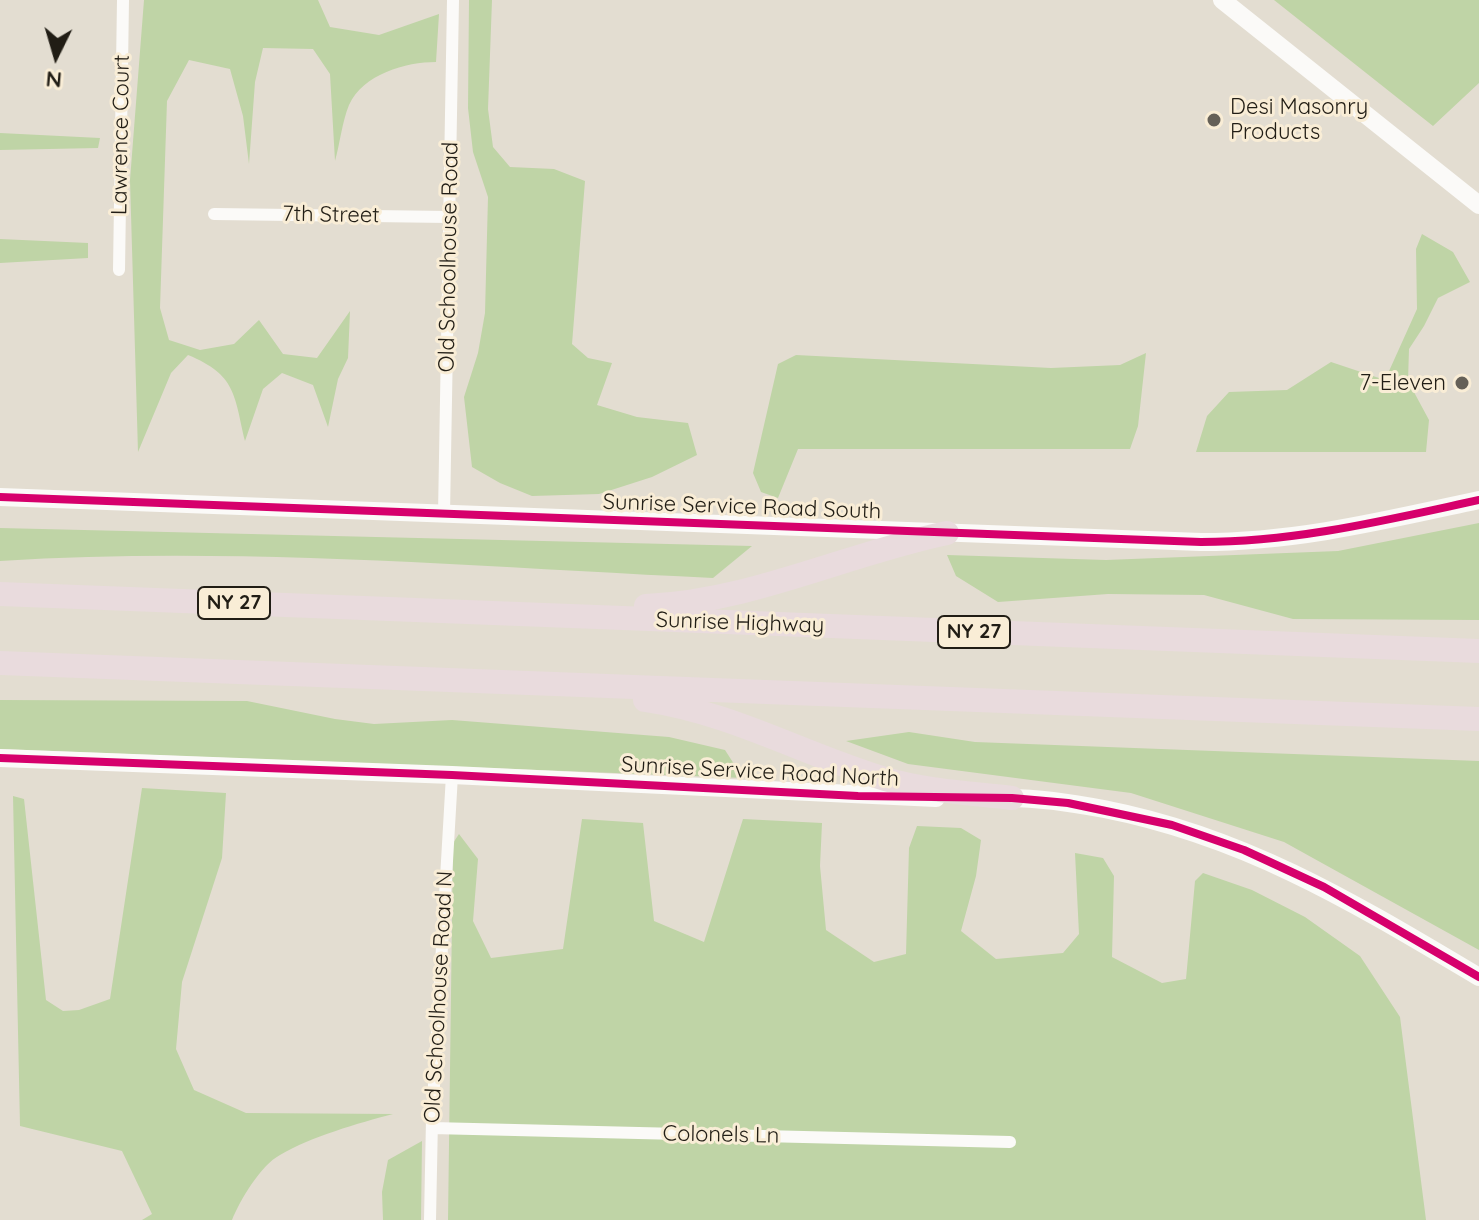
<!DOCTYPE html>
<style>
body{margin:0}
#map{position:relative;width:1479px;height:1220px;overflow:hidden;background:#e3ddd1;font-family:Quicksand,sans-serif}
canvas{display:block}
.north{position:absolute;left:16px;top:16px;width:80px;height:80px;-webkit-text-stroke:6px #f9edd6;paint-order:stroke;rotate:185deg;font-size:22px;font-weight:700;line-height:32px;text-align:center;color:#211d15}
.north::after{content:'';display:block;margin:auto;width:28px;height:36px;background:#211d15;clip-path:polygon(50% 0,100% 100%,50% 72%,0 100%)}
</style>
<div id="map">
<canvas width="1479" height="1220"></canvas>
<div class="north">N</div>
</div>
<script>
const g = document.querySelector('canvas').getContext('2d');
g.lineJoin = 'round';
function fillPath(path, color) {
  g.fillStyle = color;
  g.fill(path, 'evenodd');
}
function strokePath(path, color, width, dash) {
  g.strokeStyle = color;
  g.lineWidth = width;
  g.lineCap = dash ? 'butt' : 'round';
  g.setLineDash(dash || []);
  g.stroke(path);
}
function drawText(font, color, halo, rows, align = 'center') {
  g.font = font + ' Quicksand,sans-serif';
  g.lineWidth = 6;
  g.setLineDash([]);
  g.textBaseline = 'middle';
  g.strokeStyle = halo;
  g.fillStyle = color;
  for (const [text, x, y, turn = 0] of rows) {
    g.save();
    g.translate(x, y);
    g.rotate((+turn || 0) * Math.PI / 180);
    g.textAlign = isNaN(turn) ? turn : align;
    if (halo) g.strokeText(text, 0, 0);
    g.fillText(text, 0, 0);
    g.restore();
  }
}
fillPath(new Path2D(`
 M144 0H318L330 27 379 35 439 14 436 62C406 62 363 74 349 105 342 122 340 143 335 161L330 74 313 49 263 48 255 82 249 164 243 116 230 69 189 60 167 101 160 308 169 340 200 350 234 344 259 320 283 354 317 358 350 311 348 358 338 379 328 427 313 385 282 373 263 389 245 441C234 394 236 375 188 355L171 373 138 452 130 180Z
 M469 0H492L488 109 493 147 510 167 554 169 585 181 572 344 588 358 612 363 597 405 637 417 688 423 697 455 652 477 599 494 532 496 500 483 472 467 464 397 478 353 485 313 488 197 473 152 468 108Z
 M1274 0H1479V83L1433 126Z
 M0 133 100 138 98 148 0 150Z
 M1422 234 1453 252 1470 282 1438 298 1424 326 1409 349 1408 381 1429 420 1426 452H1196L1207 416 1229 392 1287 390 1331 362 1385 380 1417 309 1416 249Z
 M0 239 88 243V258L0 263Z
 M1146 353 1138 426 1130 449H798L778 498 761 492 753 473 778 364 796 355 1051 368 1120 365Z
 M1479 523V620L1293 619 1204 595 1108 594 998 602 956 576 947 555 1106 560 1338 551Z
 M0 528 752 546 713 578C476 567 237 546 0 561Z
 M0 700 247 701 335 719 374 724 452 720 669 737 725 750 743 778 0 749Z
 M909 732 975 742 1479 761V950L1284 842 1131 793 908 764 846 741Z
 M142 788 226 793 222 858 182 982 176 1049 194 1090 246 1113 393 1114C359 1123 310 1137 280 1155 261 1165 240 1200 232 1220H142L152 1214 122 1151 20 1126 13 796 24 799 46 1000 63 1011 79 1010 110 999Z
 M582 819 643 823 654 921 704 942 743 819 822 823 820 866 826 930 874 962 906 954 909 848 917 826 961 828 981 840 976 876 961 931 996 959 1063 953 1079 934 1075 853 1103 858 1114 876 1112 957 1162 983 1186 979 1195 881 1203 873 1252 890 1305 917 1360 956 1400 1017 1426 1220H448L453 843 459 834 478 859 473 921 491 958 563 949Z
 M422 1141 421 1220H383L382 1192 388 1160Z`), '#bfd4a6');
strokePath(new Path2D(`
 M214 214 449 217
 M119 270 123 0
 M444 514 453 0
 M432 1128 1010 1142
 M430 1220 432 1119 452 775`), '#fbfaf8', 12);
strokePath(new Path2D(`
 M1222 0 1479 205
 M0 497 1201 542C1297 542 1386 520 1479 500
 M0 758 452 775 936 798
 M1001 798C1035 797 1071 803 1104 809 1247 837 1356 904 1479 977`), '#fbfaf8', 18);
strokePath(new Path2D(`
 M0 594 1479 651
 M646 606C750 602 846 554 947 533
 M0 663 1479 719
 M645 700C733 713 802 754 885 779 926 791 970 793 1012 798`), '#e9dbdd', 24);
strokePath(new Path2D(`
 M0 497 1201 542C1297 542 1386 520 1479 500
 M0 758 452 775 858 796 1012 798 1068 803 1172 825 1244 850 1324 887 1479 977`), '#d6006c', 8);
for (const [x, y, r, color] of [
 [1214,120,8,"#656057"],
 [1462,383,8,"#656057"]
]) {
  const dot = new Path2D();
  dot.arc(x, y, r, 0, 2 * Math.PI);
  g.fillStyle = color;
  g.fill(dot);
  strokePath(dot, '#f9edd6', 3);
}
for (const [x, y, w] of [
 [234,603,72],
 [974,632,72]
]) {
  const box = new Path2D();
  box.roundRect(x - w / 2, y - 16, w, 32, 6);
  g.fillStyle = '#f9edd6';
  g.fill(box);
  strokePath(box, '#211d15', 2);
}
drawText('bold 20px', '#211d15', null, [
 ["NY 27",234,603],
 ["NY 27",974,632]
]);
drawText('22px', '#211d15', '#f9edd6', [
 ["Desi Masonry",1230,107],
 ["Products",1230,132],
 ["7-Eleven",1446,383,"right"]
], 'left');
drawText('22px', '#211d15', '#f9edd6', [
 ["Lawrence Court",121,135,-89],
 ["7th Street",331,215,1],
 ["Old Schoolhouse Road",449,257,-89],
 ["Sunrise Service Road South",742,507,2],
 ["Sunrise Highway",740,623,2],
 ["Sunrise Service Road North",760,772,3],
 ["Old Schoolhouse Road N",439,997,-87],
 ["Colonels Ln",721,1135,1]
]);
</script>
